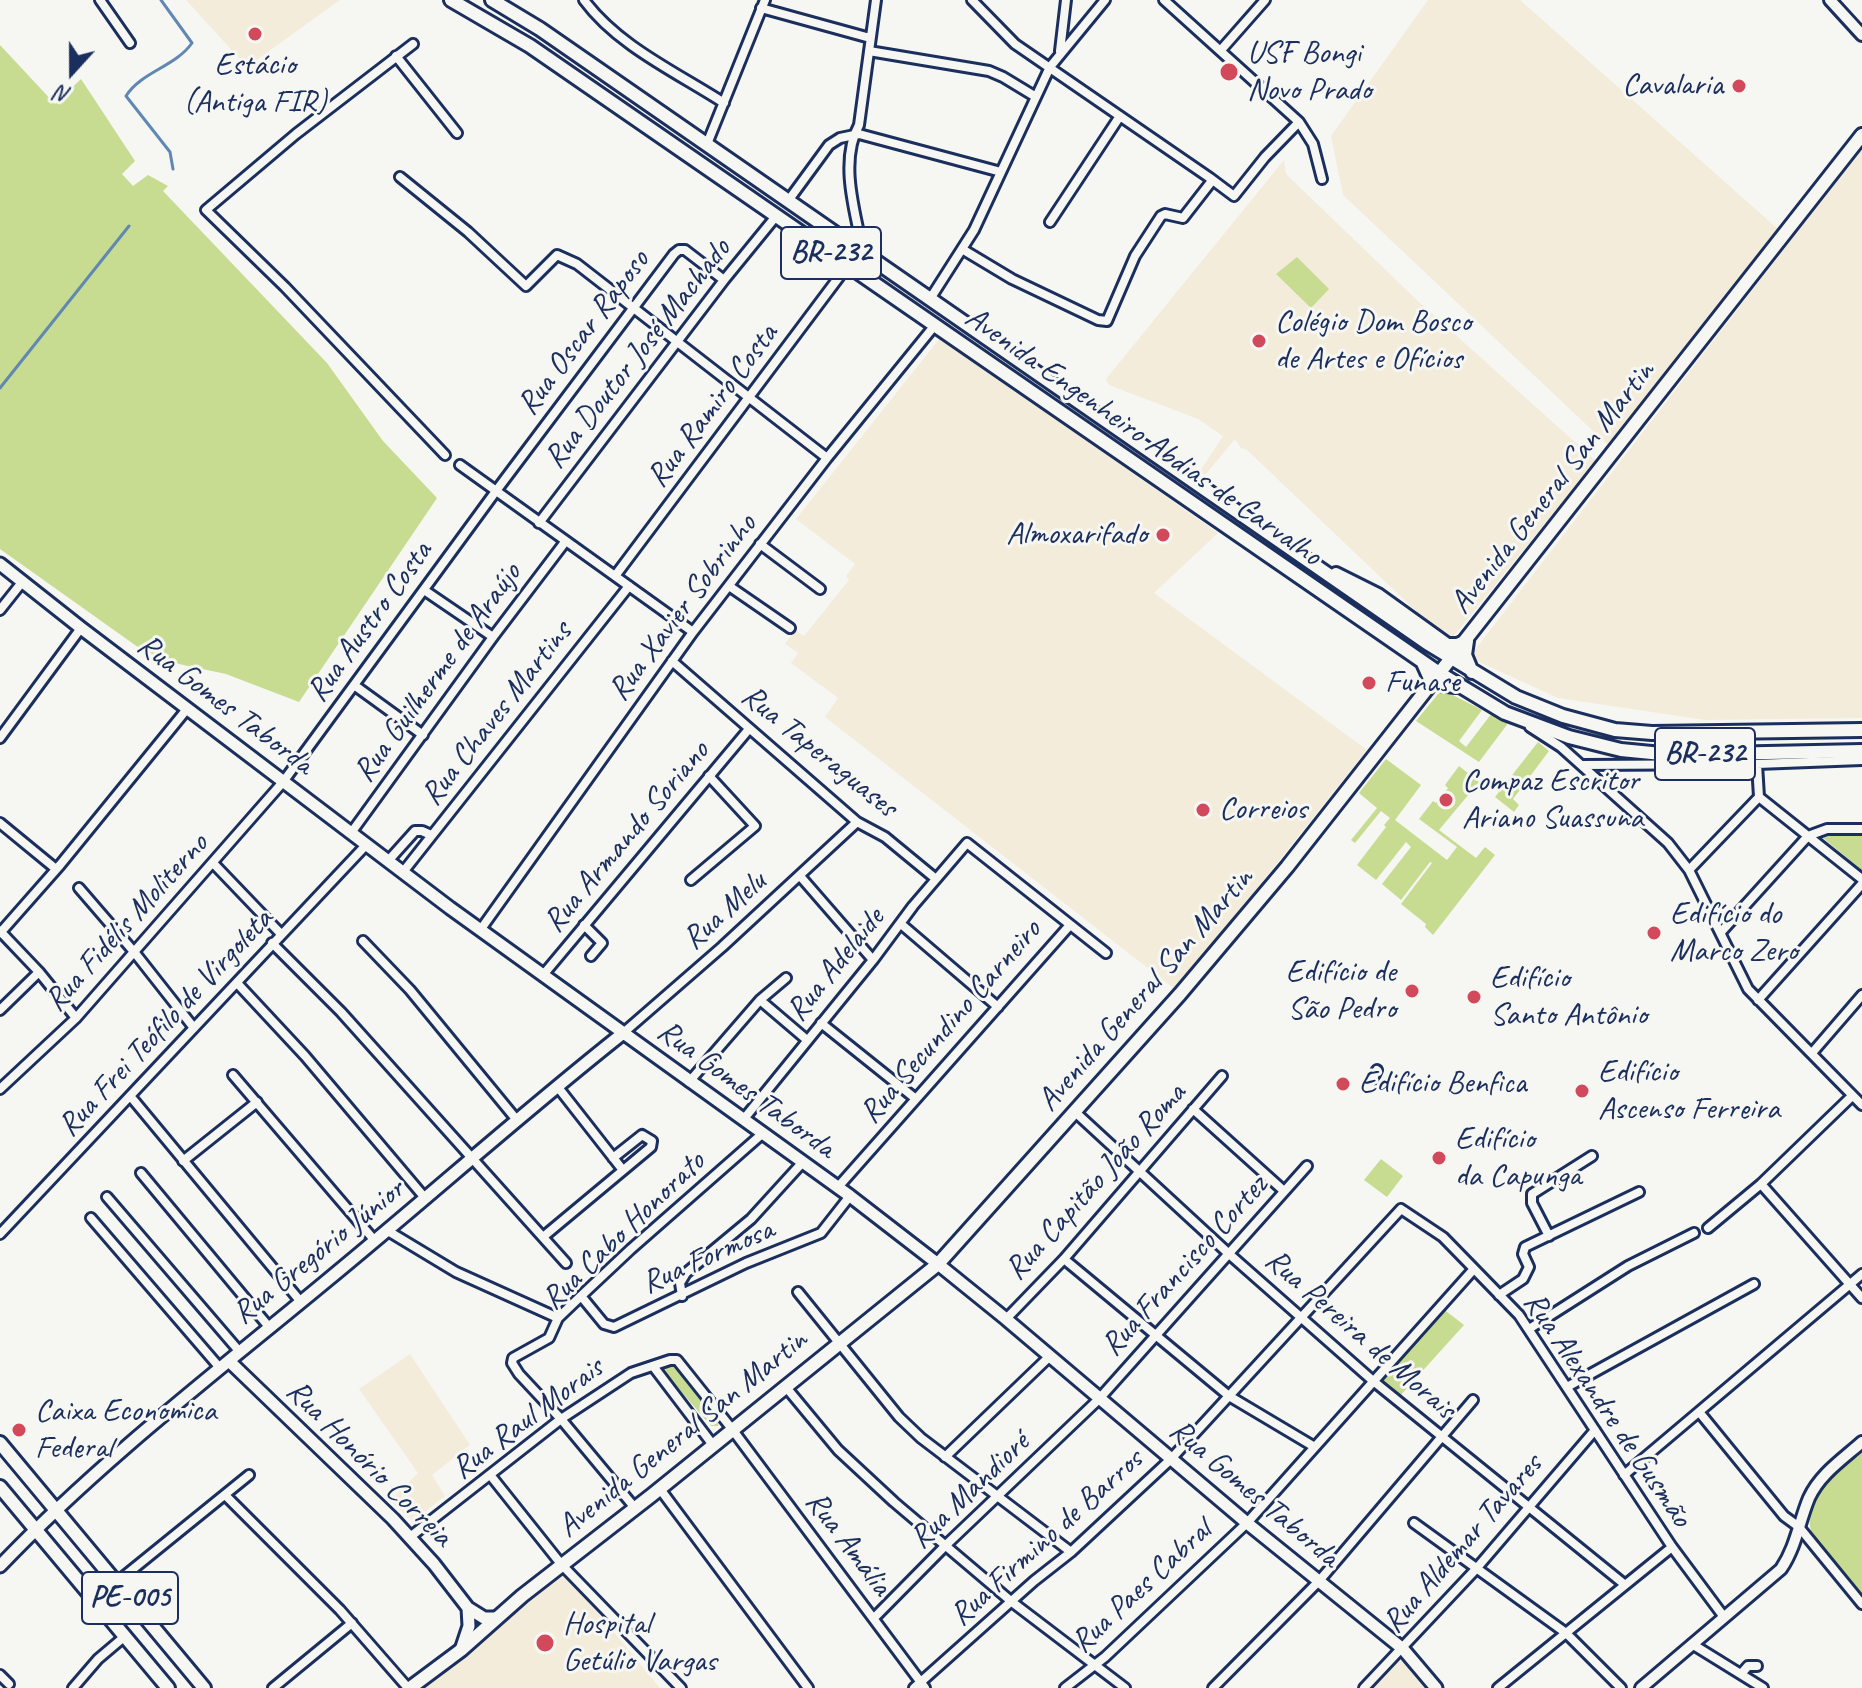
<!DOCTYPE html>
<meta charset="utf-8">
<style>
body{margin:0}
#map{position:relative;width:1862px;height:1688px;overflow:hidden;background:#f6f6f2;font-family:Caveat,sans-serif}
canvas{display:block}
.north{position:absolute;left:32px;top:32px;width:80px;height:80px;-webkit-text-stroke:6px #f6f6f2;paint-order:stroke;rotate:201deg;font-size:22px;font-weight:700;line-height:32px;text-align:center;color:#1b2f5e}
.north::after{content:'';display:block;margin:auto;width:28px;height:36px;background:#1b2f5e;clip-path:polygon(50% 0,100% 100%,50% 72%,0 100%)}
</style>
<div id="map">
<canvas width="1862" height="1688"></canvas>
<div class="north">N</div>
</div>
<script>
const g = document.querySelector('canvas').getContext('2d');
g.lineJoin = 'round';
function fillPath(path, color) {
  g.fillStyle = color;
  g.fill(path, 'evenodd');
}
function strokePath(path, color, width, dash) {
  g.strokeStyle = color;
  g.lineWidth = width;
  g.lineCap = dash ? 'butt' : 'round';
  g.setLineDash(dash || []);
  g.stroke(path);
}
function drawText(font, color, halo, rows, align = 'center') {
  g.font = font + ' Caveat,sans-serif';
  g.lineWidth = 6;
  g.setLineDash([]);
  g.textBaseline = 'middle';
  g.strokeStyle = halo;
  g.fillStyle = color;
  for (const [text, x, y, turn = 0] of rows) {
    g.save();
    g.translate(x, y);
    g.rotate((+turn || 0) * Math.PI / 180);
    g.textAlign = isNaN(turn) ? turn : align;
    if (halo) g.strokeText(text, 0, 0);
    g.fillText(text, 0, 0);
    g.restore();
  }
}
fillPath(new Path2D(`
 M186 0H340L247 67Z
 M1428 0H1520L1779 230 1610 447 1343 195 1331 136Z
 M1862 148V718L1705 720 1558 698 1477 661 1473 656 1474 651Z
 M1284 160 1286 174 1420 303 1596 461 1453 637 1450 639 1414 615 1416 611 1246 449 1241 448 1235 439 1205 475 1200 471 1223 436 1198 419 1109 385 1106 379Z
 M940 338 1218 533 1154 593 1367 750 1176 990 825 717 838 698 791 663 798 653 785 644 795 630 804 636 849 580 846 576 855 564 796 519Z
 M410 1354 470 1445 432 1475 445 1496 413 1521 390 1501 418 1473 359 1389Z
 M561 1568 660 1688H413Z
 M1402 1661 1428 1688H1372L1398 1662Z`), '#f4ecdb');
fillPath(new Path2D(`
 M0 45 55 104 81 79 135 161 122 174 133 186 148 175 168 186 163 191 327 363 383 441 437 498 299 702 226 674 179 664 142 650 0 549Z
 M1297 257 1329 289 1311 308 1276 274Z
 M1445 691 1482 710 1459 741 1466 747 1492 713 1509 722 1479 762 1416 721 1438 694Z
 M1538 742 1549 751 1513 799 1519 805 1514 812 1495 797Z
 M1386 759 1421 785 1395 820 1447 860 1457 847 1419 819 1433 801 1436 803 1448 788 1445 785 1459 766 1479 782 1439 830 1476 858 1485 847 1495 855 1433 935 1425 927 1426 924 1401 904 1432 863 1430 862 1401 900 1382 884 1411 847 1406 842 1376 880 1357 865 1386 827 1384 825 1390 818 1381 811 1355 843 1351 840 1377 808 1359 793Z
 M1862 833V870L1823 838 1825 834Z
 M1381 1159 1403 1176 1387 1197 1364 1180Z
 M1442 1308 1464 1325 1399 1397 1378 1378Z
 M669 1365 676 1368 719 1420 718 1426H711L666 1374 665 1369Z
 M1862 1451V1595L1812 1533C1800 1500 1841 1470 1862 1451Z`), '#c7dc91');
strokePath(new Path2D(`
 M161 0 192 43C175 67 141 72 126 96L170 152 173 169
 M0 388 129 226`), '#6188b3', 3);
const minor = new Path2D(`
 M100 0 130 43
 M584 0C618 46 676 72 724 103
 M1164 0 1299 122 1313 144 1322 179
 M761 8 870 38
 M413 44 296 134 206 210 285 287 445 455
 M1221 50 1265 0
 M869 51 989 71 1003 77 1036 97
 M1060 51 1066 0
 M396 56 457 133
 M707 144 765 0
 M400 177 468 232 526 286 557 255 577 264 827 458
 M1210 178 1234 196 1265 157 1299 122
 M788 201 829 145 840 138 859 134 1001 172
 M1050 222 1120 116
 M962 249 1012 279 1098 320 1107 321 1135 256 1161 216 1165 214 1183 218 1211 182 1210 178 1015 44 972 0
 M863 251C855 212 839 161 859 125L876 0
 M930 299 974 230 1050 67 1105 0
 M460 465 693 632
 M539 523 724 280 777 215
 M760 544 820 589
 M615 576 848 265
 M729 586 790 628
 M424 590 493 637
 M0 610 23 581
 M672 661 857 822 885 837 936 879
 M354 685 423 735
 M1530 727 1561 747 1668 843 1689 870 1748 989 1862 1105
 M0 738 81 628
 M1582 765 1757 764 1862 760
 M1759 797 1862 879
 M0 823 56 869
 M351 833 493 637 565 542
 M388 861 415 831H422L431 835
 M213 863 281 934
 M1689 870 1759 797 1757 764
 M403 872 629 586
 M800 876 873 960
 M691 880 755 826 709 776
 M79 888 135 953 194 1028
 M901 924 998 1007
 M584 925 602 943 591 956
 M481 929 693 632 827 458 935 325
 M0 931 39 972 76 1018
 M1721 932 1808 836 1827 829H1862
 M0 933 60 865 187 709
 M363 941 410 990 516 1119
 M272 943 341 1012 566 1263
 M543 975 749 729
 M237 983 305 1056 425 1198
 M760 1000 807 1040
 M1758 1000 1862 884
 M0 1010 39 972
 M821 1023 916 1099
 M622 1034 722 947 857 822
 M1812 1053 1862 995
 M233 1075 375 1241
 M689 1082 760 1000 786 978
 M557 1086 622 1169
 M1369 1087 1377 1070
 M0 1089 76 1018 283 782 496 491 674 254 679 250H685L724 280
 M131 1097 301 1302
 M1193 1109 1284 1191
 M1074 1111 1228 1253 1372 1380 1624 1584
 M743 1120 873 960 913 906 967 843 1106 953
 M183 1161 257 1102
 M141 1173 269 1327
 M1761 1184 1862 1298
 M838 1187 1070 925
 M107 1197 239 1351
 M91 1218 220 1368
 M1708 1228 1761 1184 1852 1096
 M388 1231 456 1272 558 1318
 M0 1234 367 844
 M1549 1236 1532 1203V1194L1592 1156
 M543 1237 651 1147 652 1141 642 1135 613 1158
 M1064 1259 1229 1396 1313 1446
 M798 1292 899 1417 921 1438 1071 1552
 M1499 1295 1523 1279 1529 1267 1523 1254 1525 1247 1639 1192
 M581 1296 604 1324 614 1327 746 1263 821 1233 850 1196
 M682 1296 680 1283 686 1273 751 1219 802 1163
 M1006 1319 1064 1259 1222 1076
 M1529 1329 1628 1266 1694 1233
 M653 1366 713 1445
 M785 1386 838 1450 894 1502 1012 1602 1125 1688
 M1567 1387 1754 1284
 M1700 1413 1784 1516 1799 1527 1862 1604
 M945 1457 1049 1357
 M1624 1475 1862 1274
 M491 1476 561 1564 681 1688
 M660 1489 808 1688
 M225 1495 340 1610 408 1688
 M635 1508 561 1419 519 1374 512 1363 513 1358 549 1338 558 1318 581 1296 631 1249 762 1134
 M1414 1523 1566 1633 1621 1688
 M410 1537 561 1419 631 1373 670 1360H677L732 1429 925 1688
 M117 1582 249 1475
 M874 1618 946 1545 1099 1399 1307 1166
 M1692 1644 1763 1688
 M1741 1674 1748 1666H1757
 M0 1675 9 1684
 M73 1688 98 1659 124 1637
 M273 1688 352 1623
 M914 1688 1034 1581 1071 1552 1171 1459 1401 1209 1443 1237 1519 1315 1672 1547 1724 1617
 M1065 1688 1105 1657 1247 1523 1473 1270
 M1213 1688 1319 1581 1473 1400
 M1364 1688 1476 1569 1595 1430
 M1498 1688 1672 1547`);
const tertiary = new Path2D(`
 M1830 0 1862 35
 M1641 1688 1781 1569C1796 1547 1799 1522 1809 1498 1820 1474 1843 1459 1862 1442`);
const secondary = new Path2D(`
 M0 564 81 628 450 908 850 1196 938 1264 1006 1319 1247 1523 1403 1649 1436 1688
 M229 1361 393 1519 434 1564 468 1608 469 1626 461 1650
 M0 1566C99 1462 214 1374 324 1283 424 1201 521 1114 622 1034
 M468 1608 484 1618H497`);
const primary = new Path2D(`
 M0 1443 204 1688
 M0 1487 168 1688
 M410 1688 461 1650 522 1596 652 1495 938 1264 1180 994 1287 867 1862 135`);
const trunk = new Path2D(`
 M451 0 530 46 1439 673 1505 713 1569 737 1621 750 1672 755 1862 751
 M492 0 540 29 1427 643 1516 697 1563 716 1615 730 1652 733 1862 730
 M1336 574 1378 595 1449 646
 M1442 645H1457L1467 641 1465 655 1472 672
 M1423 663 1432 683 1455 686`);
strokePath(minor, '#1b2f5e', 14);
strokePath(tertiary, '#1b2f5e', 16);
strokePath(secondary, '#1b2f5e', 17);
strokePath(primary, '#1b2f5e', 18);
strokePath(trunk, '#1b2f5e', 18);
strokePath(minor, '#f6f6f2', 8);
strokePath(tertiary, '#f6f6f2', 10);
strokePath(secondary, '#f6f6f2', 11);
strokePath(primary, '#f6f6f2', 12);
strokePath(trunk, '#f6f6f2', 12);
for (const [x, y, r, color] of [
 [255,34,8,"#d1495b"],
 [1229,72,10,"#d1495b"],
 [1739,86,8,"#d1495b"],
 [1259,341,8,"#d1495b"],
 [1163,535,8,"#d1495b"],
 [1369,683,8,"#d1495b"],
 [1446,800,8,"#d1495b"],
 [1203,810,8,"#d1495b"],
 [1654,933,8,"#d1495b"],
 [1412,991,8,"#d1495b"],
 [1474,997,8,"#d1495b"],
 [1343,1084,8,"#d1495b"],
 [1582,1091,8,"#d1495b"],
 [1439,1158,8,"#d1495b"],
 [19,1430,8,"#d1495b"],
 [545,1643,10,"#d1495b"]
]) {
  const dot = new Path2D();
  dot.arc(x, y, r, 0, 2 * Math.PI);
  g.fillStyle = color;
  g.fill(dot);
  strokePath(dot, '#f6f6f2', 3);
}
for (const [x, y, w] of [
 [831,253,100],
 [1705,754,100],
 [130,1598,96]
]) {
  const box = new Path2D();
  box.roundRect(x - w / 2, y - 26, w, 52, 6);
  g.fillStyle = '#f6f6f2';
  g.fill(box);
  strokePath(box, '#1b2f5e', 2);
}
drawText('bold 30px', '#1b2f5e', null, [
 ["BR-232",831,253],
 ["BR-232",1705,754],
 ["PE-005",130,1598]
]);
drawText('32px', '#1b2f5e', '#f6f6f2', [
 ["USF Bongi",1247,54],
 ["Novo Prado",1247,91],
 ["Estácio",255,66,"center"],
 ["(Antiga FIR)",255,103,"center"],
 ["Cavalaria",1723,86,"right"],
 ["Colégio Dom Bosco",1275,323],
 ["de Artes e Ofícios",1275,360],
 ["Almoxarifado",1147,535,"right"],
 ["Funase",1385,683],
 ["Compaz Escritor",1462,782],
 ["Ariano Suassuna",1462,819],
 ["Correios",1219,810],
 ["Edifício do",1670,915],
 ["Marco Zero",1670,952],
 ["Edifício de",1396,973,"right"],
 ["São Pedro",1396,1010,"right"],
 ["Edifício",1490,979],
 ["Santo Antônio",1490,1016],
 ["Edifício",1598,1073],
 ["Ascenso Ferreira",1598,1110],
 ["Edifício Benfica",1359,1084],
 ["Edifício",1455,1140],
 ["da Capunga",1455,1177],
 ["Caixa Economica",35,1412],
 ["Federal",35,1449],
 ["Hospital",563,1625],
 ["Getúlio Vargas",563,1662]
], 'left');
drawText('32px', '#1b2f5e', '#f6f6f2', [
 ["Rua Oscar Raposo",584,333,-53],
 ["Rua Doutor José Machado",638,354,-52],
 ["Rua Ramiro Costa",713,406,-53],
 ["Avenida Engenheiro Abdias de Carvalho",1143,437,35],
 ["Avenida General San Martin",1553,488,-52],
 ["Rua Xavier Sobrinho",683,608,-53],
 ["Rua Austro Costa",370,622,-54],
 ["Rua Guilherme de Araújo",438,673,-54],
 ["Rua Gomes Taborda",225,705,37],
 ["Rua Chaves Martins",497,714,-52],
 ["Rua Taperaguases",819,752,39],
 ["Rua Armando Soriano",627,837,-50],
 ["Rua Melu",725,911,-42],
 ["Rua Fidélis Moliterno",127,923,-48],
 ["Rua Adelaide",836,965,-51],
 ["Avenida General San Martin",1146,990,-49],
 ["Rua Secundino Carneiro",951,1022,-49],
 ["Rua Frei Teófilo de Virgoleta",166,1023,-47],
 ["Rua Gomes Taborda",746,1090,36],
 ["Rua Capitão João Roma",1096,1182,-48],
 ["Rua Cabo Honorato",624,1231,-44],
 ["Rua Gregório Júnior",319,1252,-39],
 ["Rua Formosa",708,1257,-24],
 ["Rua Francisco Cortez",1185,1266,-48],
 ["Rua Pereira de Morais",1360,1335,41],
 ["Rua Alexandre de Gusmão",1607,1410,56],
 ["Rua Raul Morais",528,1419,-37],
 ["Avenida General San Martin",683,1434,-39],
 ["Rua Honório Correia",369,1464,45],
 ["Rua Mandioré",970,1491,-44],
 ["Rua Gomes Taborda",1254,1494,40],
 ["Rua Firmino de Barros",1047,1538,-42],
 ["Rua Amália",848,1544,53],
 ["Rua Aldemar Tavares",1463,1544,-49],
 ["Rua Paes Cabral",1142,1587,-43]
]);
</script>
